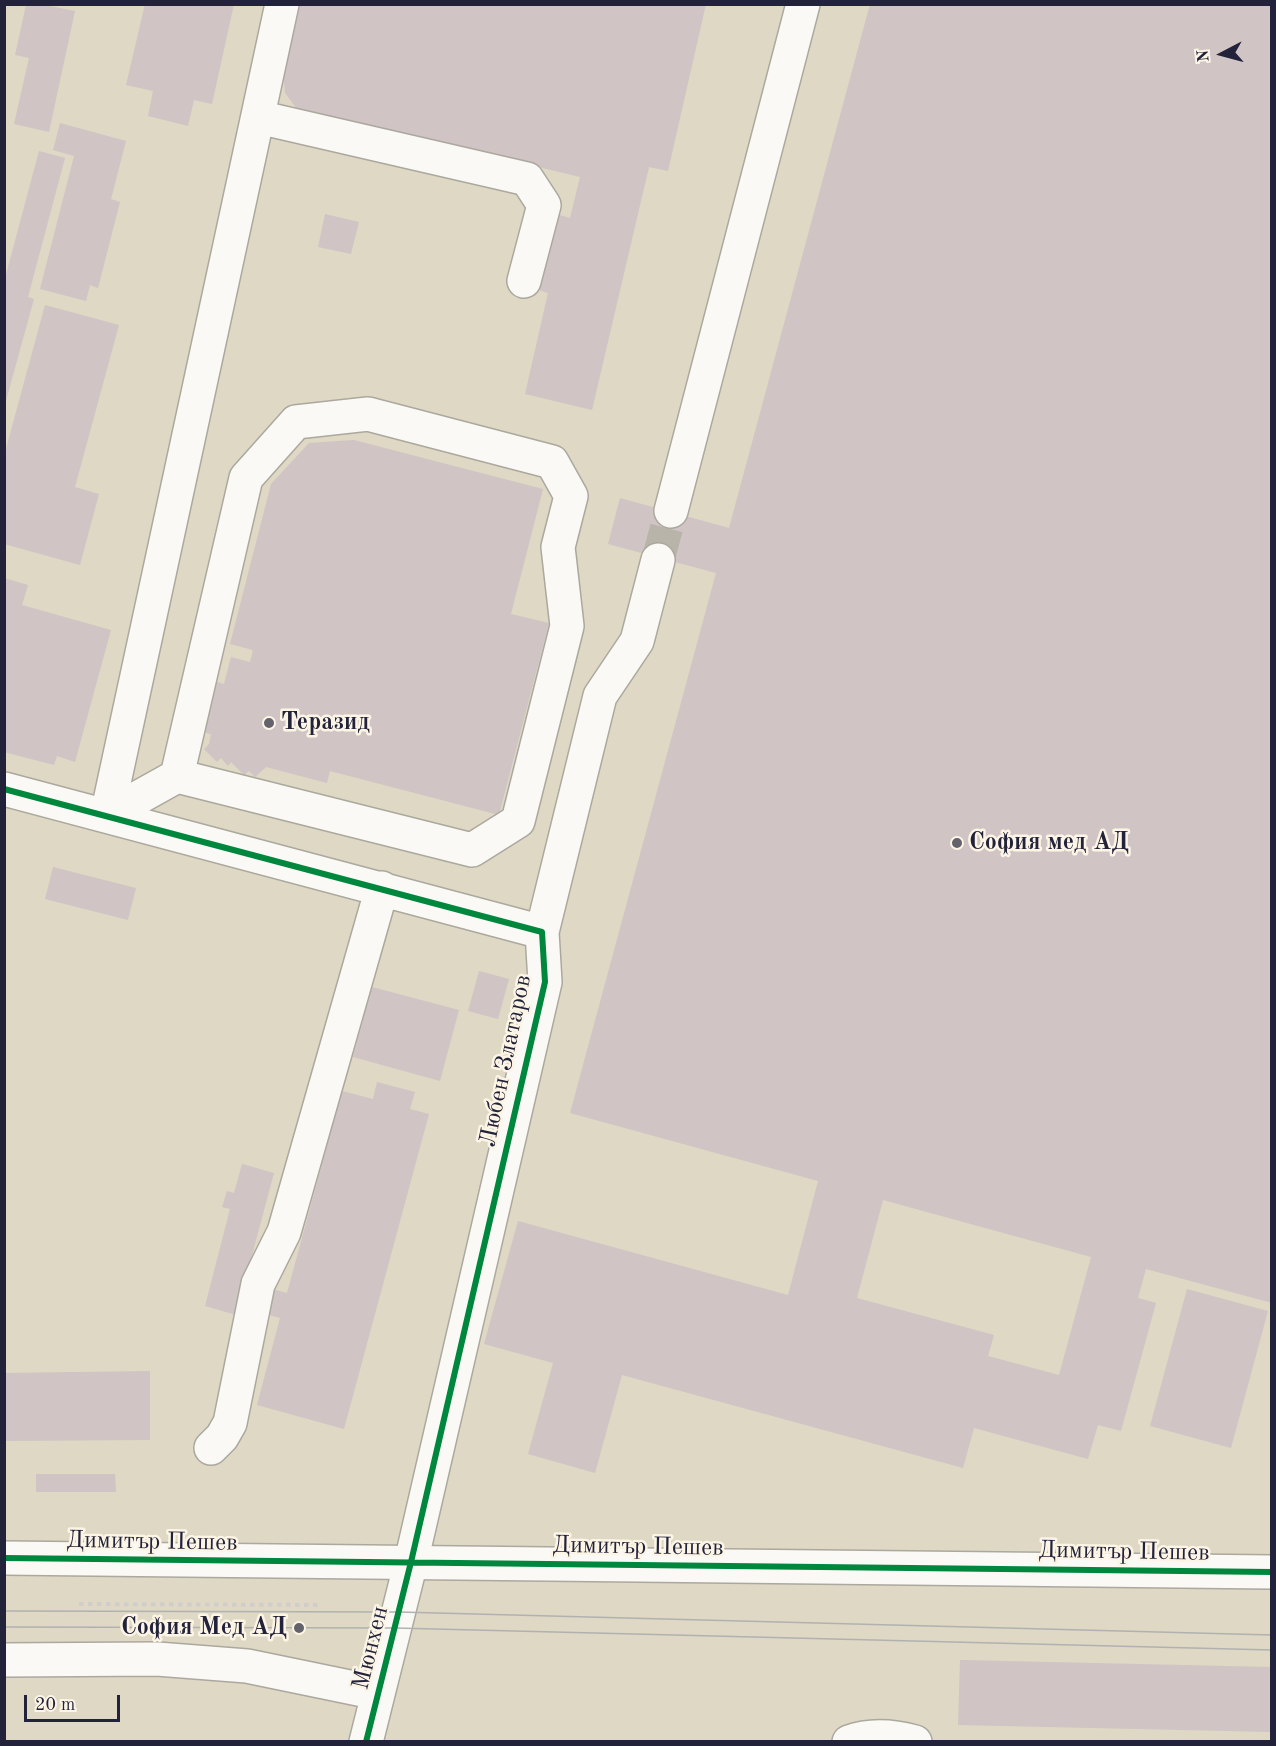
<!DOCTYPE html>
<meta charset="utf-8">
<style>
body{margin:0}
#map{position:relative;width:1276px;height:1746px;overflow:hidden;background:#ded8c4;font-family:"Old Standard TT",serif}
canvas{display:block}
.frame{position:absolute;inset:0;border:6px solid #22223b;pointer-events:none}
.north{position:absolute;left:1192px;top:24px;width:60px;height:60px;-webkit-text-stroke:4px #fcf5e5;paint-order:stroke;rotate:264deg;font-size:16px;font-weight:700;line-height:24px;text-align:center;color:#22223b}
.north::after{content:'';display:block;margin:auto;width:21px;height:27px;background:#22223b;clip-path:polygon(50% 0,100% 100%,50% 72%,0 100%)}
.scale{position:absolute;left:24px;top:1695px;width:96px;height:27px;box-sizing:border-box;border:3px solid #22223b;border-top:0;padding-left:8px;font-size:18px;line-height:21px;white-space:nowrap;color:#22223b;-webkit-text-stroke:4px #fcf5e5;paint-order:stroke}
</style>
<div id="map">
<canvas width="1276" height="1746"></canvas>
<div class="frame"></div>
<div class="north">N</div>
<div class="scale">20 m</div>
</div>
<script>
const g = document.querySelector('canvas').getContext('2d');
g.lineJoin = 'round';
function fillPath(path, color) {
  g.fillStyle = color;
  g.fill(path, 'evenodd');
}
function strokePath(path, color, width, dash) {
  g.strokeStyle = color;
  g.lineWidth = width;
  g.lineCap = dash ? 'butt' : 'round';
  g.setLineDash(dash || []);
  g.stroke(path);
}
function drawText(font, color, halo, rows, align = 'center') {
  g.font = font + ' "Old Standard TT",serif';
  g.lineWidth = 5;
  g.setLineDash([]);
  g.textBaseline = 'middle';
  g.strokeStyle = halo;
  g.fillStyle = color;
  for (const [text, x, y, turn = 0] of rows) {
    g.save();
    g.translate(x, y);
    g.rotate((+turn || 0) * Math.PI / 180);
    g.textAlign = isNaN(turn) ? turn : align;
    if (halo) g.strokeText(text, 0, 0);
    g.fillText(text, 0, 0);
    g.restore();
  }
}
fillPath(new Path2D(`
 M145 4H234L212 104 194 100 188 126 148 116 153 91 126 85Z
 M298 4H706L668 171 649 167 592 410 525 394 548 293 539 290 556 214 570 218 580 177 297 109 285 93 283 73Z
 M870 4H1272V1303L1146 1269 1138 1298 1156 1303 1121 1431 1098 1425 1088 1459 974 1428 963 1468 622 1375 595 1473 528 1454 553 1363 484 1344 518 1221 788 1295 818 1181 570 1113 716 573 608 544 620 498 729 528ZM883 1200 1091 1257 1059 1375 988 1356 994 1335 857 1298Z
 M26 5H45L75 11 49 132 14 124 29 58 15 55Z
 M60 123 126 141 111 199 120 202 98 288 90 285 86 301 40 289 74 156 53 150Z
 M39 151 65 158 28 297 34 299 4 408V282Z
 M325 214 359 222 351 254 318 247Z
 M45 305 119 325 75 487 99 494 80 565 4 544V456Z
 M354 440 543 489 511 614 549 623 499 815 330 771 327 783 266 767 255 777 249 771 244 775 231 762 228 766 221 758 217 762 204 749 209 744 211 734 202 732 214 681 224 684 231 657 250 662 253 650 230 644 271 484 309 443Z
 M4 578 28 585 22 605 111 630 75 762 57 756 54 765 4 752Z
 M53 867 136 888 128 920 45 899Z
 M479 971 509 979 498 1019 468 1011Z
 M372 987 459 1010 440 1081 353 1057Z
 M377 1082 415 1092 410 1109 429 1114 344 1429 257 1405 280 1318 258 1312 265 1287 287 1293 342 1091 373 1099Z
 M242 1164 274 1173 236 1315 205 1306 230 1209 222 1207 227 1191 234 1193Z
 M1187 1289 1268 1311 1231 1448 1150 1426Z
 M150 1371V1440L6 1441 5 1373Z
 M36 1474H115L116 1492H36Z
 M960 1660 1272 1667V1732L958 1725Z`), '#d0c4c5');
strokePath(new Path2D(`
 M658 560 671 511`), '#b8b4a9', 33, [33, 16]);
const minor = new Path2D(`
 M258 117 527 179 544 205 524 281
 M671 511 803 4
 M4 789 542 932
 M107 815 177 776 246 478 296 422 368 414 552 462 571 496 558 547 567 626 518 821 472 850 177 776
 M107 815 282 4
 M211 1448 222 1437 230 1423 258 1284 284 1232 382 888
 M4 1660 157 1659 247 1666 378 1693
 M366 1742 411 1562 545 982 542 932 600 696 637 641 658 560
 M849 1742C871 1734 893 1736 915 1742`);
const major = new Path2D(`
 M4 1558 1272 1572`);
strokePath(minor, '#aba89e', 36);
strokePath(major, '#aba89e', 36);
strokePath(new Path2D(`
 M79 1604 321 1605`), '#d0cecb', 4, [4.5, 4.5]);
strokePath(minor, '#faf9f6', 33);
strokePath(major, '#faf9f6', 33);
strokePath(new Path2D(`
 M4 1611 399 1612 1272 1635
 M4 1627 395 1628 1272 1650`), '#b2b1b1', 1.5);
strokePath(new Path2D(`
 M4 789 542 932 545 982 411 1562 366 1742
 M4 1558 1272 1572`), '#00873e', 6);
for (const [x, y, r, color] of [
 [269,723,6,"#64626b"],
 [957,843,6,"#64626b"],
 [299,1628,6,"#64626b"]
]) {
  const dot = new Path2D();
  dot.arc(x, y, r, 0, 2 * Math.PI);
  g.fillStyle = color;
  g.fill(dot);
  strokePath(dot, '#fcf5e5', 2);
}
drawText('bold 24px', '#22223b', '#fcf5e5', [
 ["Теразид",281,723],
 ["София мед АД",969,843],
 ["София Мед АД",287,1628,"right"]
], 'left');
drawText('24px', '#22223b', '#fcf5e5', [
 ["Любен Златаров",506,1061,-78],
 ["Димитър Пешев",152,1542,1],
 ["Димитър Пешев",638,1547,1],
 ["Димитър Пешев",1124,1552,1],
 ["Мюнхен",371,1648,-76]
]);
</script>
